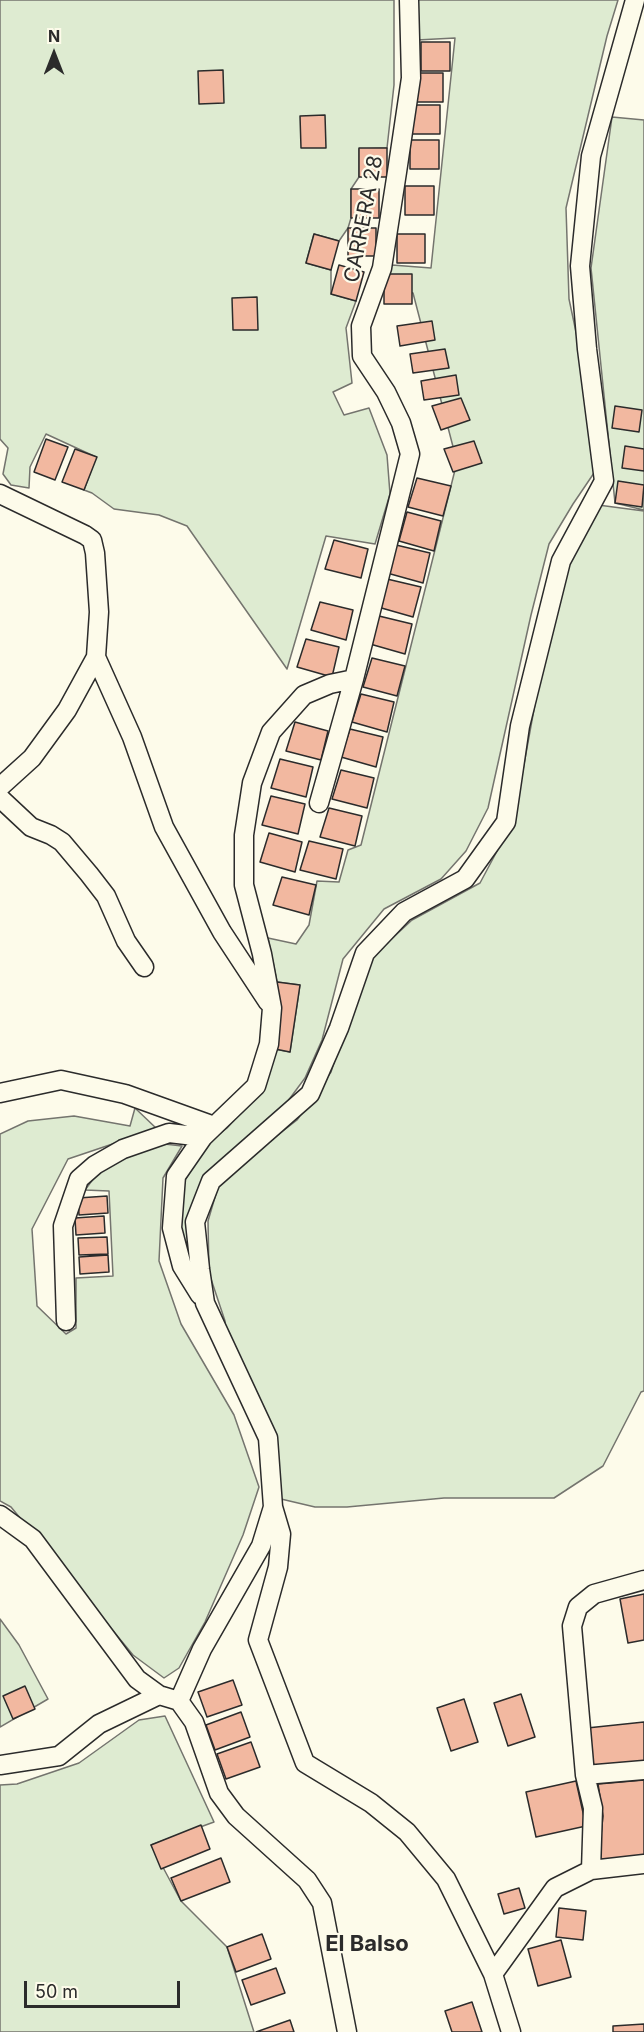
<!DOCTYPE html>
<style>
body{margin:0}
#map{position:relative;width:644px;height:2032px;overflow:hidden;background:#fdfbea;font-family:Inter,sans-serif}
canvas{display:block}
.north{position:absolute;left:24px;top:24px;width:60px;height:60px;-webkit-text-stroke:4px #fdfbea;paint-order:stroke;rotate:0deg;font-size:16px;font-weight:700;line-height:24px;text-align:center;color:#2b2b2b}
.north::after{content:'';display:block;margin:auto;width:21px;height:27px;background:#2b2b2b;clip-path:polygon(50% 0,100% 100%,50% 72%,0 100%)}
.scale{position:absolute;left:24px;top:1981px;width:156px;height:27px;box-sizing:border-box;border:3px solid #2b2b2b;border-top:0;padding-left:8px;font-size:18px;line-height:21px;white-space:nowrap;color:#2b2b2b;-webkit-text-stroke:4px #fdfbea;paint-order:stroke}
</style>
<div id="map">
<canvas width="644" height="2032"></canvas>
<div class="north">N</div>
<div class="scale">50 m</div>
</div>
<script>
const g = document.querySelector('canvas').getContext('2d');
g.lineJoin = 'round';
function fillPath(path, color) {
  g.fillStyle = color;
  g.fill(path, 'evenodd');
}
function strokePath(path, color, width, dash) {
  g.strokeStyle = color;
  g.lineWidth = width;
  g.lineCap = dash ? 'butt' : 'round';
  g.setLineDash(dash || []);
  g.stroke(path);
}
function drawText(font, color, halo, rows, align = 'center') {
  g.font = font + ' Inter,sans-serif';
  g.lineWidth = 4.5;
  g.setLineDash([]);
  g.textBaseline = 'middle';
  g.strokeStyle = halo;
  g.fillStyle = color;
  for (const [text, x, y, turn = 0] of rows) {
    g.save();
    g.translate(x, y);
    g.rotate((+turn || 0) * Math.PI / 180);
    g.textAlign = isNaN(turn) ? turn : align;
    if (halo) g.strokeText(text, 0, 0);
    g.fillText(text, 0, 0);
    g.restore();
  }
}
const green = new Path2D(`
 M0 0H394V85L387 148 359 149V177L351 189V218L348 228 339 241 314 234 306 263 331 270V294L356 301 346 328 352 383 333 392 344 415 369 408 387 455 390 494 375 544 326 536 287 669 187 526 159 515 114 509 92 493 84 490 96 457 46 434 30 467 29 488 11 485 3 474 8 448 0 439Z
 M415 0H618L607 36 566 208 569 299 583 365 594 473 573 504 549 544 531 615 488 808 466 851 441 879 384 909 343 959 322 1040 305 1078 279 1113 199 1186 190 1225 192 1287 178 1245 183 1183 193 1167 202 1147 227 1128 262 1089 275 1049 290 1052 300 985 277 982 268 938 296 944 309 925 317 881 339 882 348 850 361 845 457 462 413 293 383 288 392 265 431 268 455 38 417 40Z
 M612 117 644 120V510L615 503 591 268Z
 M598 505 644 511V1391L641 1392 603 1466 554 1498H444L347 1507H315L281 1499 227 1345 225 1321 209 1273 208 1221 220 1180 297 1120 331 1072 362 973 374 955 412 920 480 883 504 838 516 808 539 682 571 558Z
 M135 1108 157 1129 68 1159 32 1229 37 1306 66 1334 76 1328V1278L113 1276 109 1191 85 1190 99 1171 156 1143 182 1146 163 1178 159 1261 181 1324 234 1415 259 1487 243 1535 205 1622 179 1668 164 1678 133 1655 11 1507 0 1501V1134L28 1121 74 1116 130 1126Z
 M0 1619 19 1645 48 1699 0 1727Z
 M165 1716 214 1822 151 1845 181 1901 227 1947 254 2032H0V1785L17 1784 79 1763 139 1720Z`);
fillPath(green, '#deebd1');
strokePath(green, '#74746e', 1.5);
const building = new Path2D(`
 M421 42H450V71H421Z
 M223 70 224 103 199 104 198 71Z
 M415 73H443V102H415Z
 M412 105H440V134H412Z
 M325 115 326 148H301L300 116Z
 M410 140H439V169H410Z
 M359 148H387V177H359Z
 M405 186H434V215H405Z
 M351 189H379V218H351Z
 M348 228H376V256H348Z
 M314 234 339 241 331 270 306 263Z
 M397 234H425V263H397Z
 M339 265 364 272 356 301 331 294Z
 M384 274H412V304H384Z
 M257 297 258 330H233L232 298Z
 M432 321 435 340 400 346 397 326Z
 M445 349 449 368 413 373 410 354Z
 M456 375 459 395 424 400 421 381Z
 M461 398 470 420 441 430 432 406Z
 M615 406 642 410 639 432 612 428Z
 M46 439 68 447 55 480 34 472Z
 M474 441 482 463 453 472 444 449Z
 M625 446 644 449V471L622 468Z
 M75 449 97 457 84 490 62 482Z
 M417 478 451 486 443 516 408 507Z
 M618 481 644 485 642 507 615 503Z
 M407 512 441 521 434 551 399 541Z
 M334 540 368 549 361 578 325 569Z
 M396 545 430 553 423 583 387 573Z
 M387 579 421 587 413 617 378 607Z
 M320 602 353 610 346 640 311 630Z
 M379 616 412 624 405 654 370 644Z
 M306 639 339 647 332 677 297 667Z
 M372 658 405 666 397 696 363 687Z
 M361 694 394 702 387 732 352 722Z
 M295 722 328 731 321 760 286 751Z
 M350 729 383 737 376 767 341 757Z
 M280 759 313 767 306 797 271 788Z
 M341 770 374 778 367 808 332 799Z
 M271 796 305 804 298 834 262 825Z
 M329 808 362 816 355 846 320 837Z
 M269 833 302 842 295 872 260 862Z
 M309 841 343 849 336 879 300 870Z
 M282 877 316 885 309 915 273 905Z
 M277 982 300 985 290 1052 275 1049 279 1009Z
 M107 1196 108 1213 79 1215 78 1198Z
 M104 1216 105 1233 76 1235 75 1218Z
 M107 1237 108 1254 79 1255 78 1238Z
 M108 1255 109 1272 80 1274 79 1257Z
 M644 1594V1640L628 1643 620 1599Z
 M233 1680 242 1705 207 1717 198 1692Z
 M25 1686 35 1709 13 1719 3 1696Z
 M521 1694 535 1737 508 1746 494 1703Z
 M464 1699 478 1742 451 1751 437 1708Z
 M241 1712 250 1737 215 1750 206 1725Z
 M644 1722V1763L592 1768 587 1728Z
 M251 1742 260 1767 226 1779 217 1754Z
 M644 1780V1860L598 1864 603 1816 598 1784Z
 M576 1781 586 1826 536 1837 526 1792Z
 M201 1825 210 1849 161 1869 151 1845Z
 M221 1858 230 1882 181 1901 171 1878Z
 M519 1888 525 1908 504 1914 498 1894Z
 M559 1908 586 1911 583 1940 556 1937Z
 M262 1934 271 1959 236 1972 227 1947Z
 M561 1940 571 1977 538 1986 528 1949Z
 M276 1968 285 1993 251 2005 242 1980Z
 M472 2002 482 2032H452L445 2011Z
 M290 2020 294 2032H256Z
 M644 2024V2032H613V2026Z`);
fillPath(building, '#f2b8a0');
strokePath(building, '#2b2b2b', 1.5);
const minor = new Path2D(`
 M0 494 85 535 92 540 95 553 99 612 96 657 132 737 164 827 222 932 268 1002
 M0 787 32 758 67 710 96 657
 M0 798 31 827 51 835 62 842 89 874 106 896 126 941 144 967
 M319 803 354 679 410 454 401 423 386 392 362 356 361 326 382 268 397 172 411 78 409 0
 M0 1093 61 1080 125 1094 214 1126
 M200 1295 182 1266 172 1228 176 1176 203 1137 256 1086 269 1044 272 1008 262 954 244 885V835L252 783 271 732 304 695 330 684 354 679
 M66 1321 63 1226 79 1179 95 1165 123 1149 169 1133 203 1137
 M273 1507 281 1534 278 1567 258 1640 305 1763 371 1803 407 1832 446 1879 493 1974 511 2032
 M0 1515 33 1539 137 1679 159 1695 179 1701 194 1722 219 1793 236 1816 307 1880 322 1903 347 2032
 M179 1701 202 1649 261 1546 273 1507 268 1438 205 1303 200 1269 195 1222 211 1181 310 1094 339 1028 365 953 404 912 465 879 506 822 520 726 561 561 604 481 587 349 580 266 591 156 635 0
 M0 1765 59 1756 99 1724 159 1695
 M585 1775 644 1770
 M591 1870 593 1808 585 1775 572 1626 578 1607 594 1594 644 1580
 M493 1974 555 1888 591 1870 644 1864`);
strokePath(minor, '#2b2b2b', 21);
strokePath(minor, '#fdfbea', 18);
drawText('21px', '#2b2b2b', '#fdfbea', [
 ["CARRERA 28",364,219,-79]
]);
drawText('bold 22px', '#2b2b2b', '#fdfbea', [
 ["El Balso",367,1944]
]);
</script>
